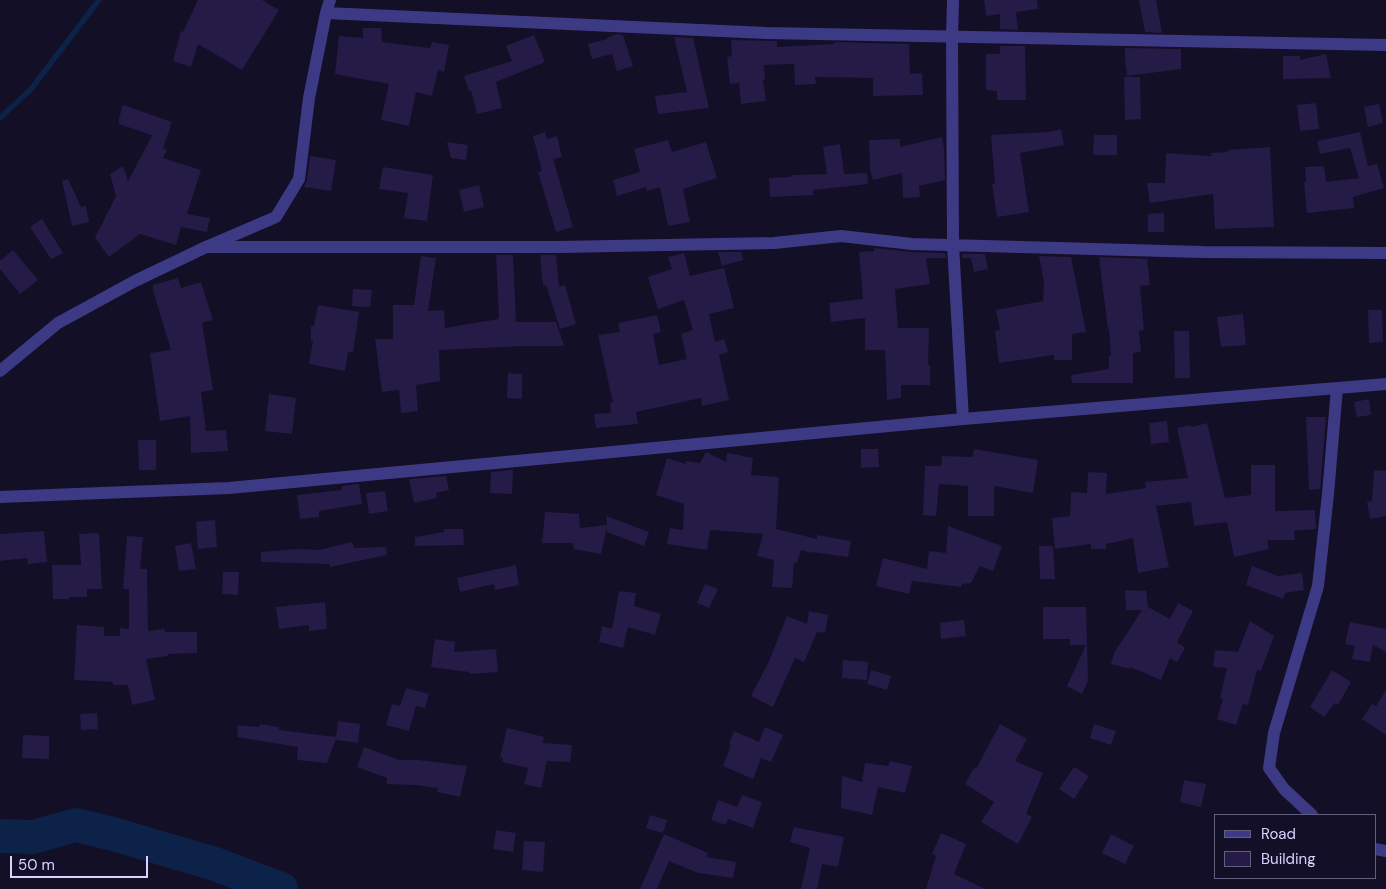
<!DOCTYPE html>
<style>
body{margin:0}
#map{position:relative;width:1386px;height:889px;overflow:hidden;background:#130f26;font-family:"DM Sans",sans-serif}
canvas{display:block}
.legend{position:absolute;left:1214px;top:814px;width:162px;height:65px;box-sizing:border-box;background:#130f26;border:1px solid #625e7d;margin:0;padding:6px 9px;list-style:none;font-size:15px;color:#d9d4ff}
.legend li{display:flex;align-items:center;gap:10px;height:25px}
.legend b{width:25px;border:1px solid #625e7d}
.scale{position:absolute;left:10px;top:856px;width:138px;height:22px;box-sizing:border-box;border:2px solid #d9d4ff;border-top:0;padding-left:6px;font-size:15px;line-height:18px;white-space:nowrap;color:#d9d4ff;-webkit-text-stroke:4px #130f26;paint-order:stroke}
</style>
<div id="map">
<canvas width="1386" height="889"></canvas>
<ul class="legend">
<li><b style="height:6px;background:#3d3a85"></b>Road</li>
<li><b style="height:14px;background:#241b47"></b>Building</li>
</ul>
<div class="scale">50 m</div>
</div>
<script>
const g = document.querySelector('canvas').getContext('2d');
g.lineJoin = 'round';
function strokePath(path, color, width, dash) {
  g.strokeStyle = color;
  g.lineWidth = width;
  g.lineCap = dash ? 'butt' : 'round';
  g.setLineDash(dash || []);
  g.stroke(path);
}
function fillPath(path, color) {
  g.fillStyle = color;
  g.fill(path, 'evenodd');
}
strokePath(new Path2D(`
 M0 118 31 89 99 0`), '#0c2248', 5.5);
strokePath(new Path2D(`
 M0 836 33 837 76 825 113 834 215 864 281 889`), '#0c2248', 34);
fillPath(new Path2D(`
 M198 0H262L279 10 242 70 198 44 191 67 173 61 181 31 183 32Z
 M984 0H1037L1038 9 1016 12 1018 30 1000 29V14L986 16Z
 M1139 0H1156L1162 33 1145 32Z
 M363 28H381L382 42 430 48 432 42 449 45 444 72 438 70 432 96 416 92 409 126 381 120 389 84 335 74 339 36 363 38Z
 M617 34 623 35 633 66 617 71 612 54 592 59 588 44 607 39V38Z
 M534 35 545 62 496 82 502 108 477 114 471 90 469 91 464 76 512 61 506 46Z
 M674 37 693 38 709 108 658 114 655 96 687 92Z
 M731 40 777 41V47L834 44V42L909 44 910 74 922 73 923 95 873 96V78L815 77 816 84 795 85 794 64 764 65 765 80H763L766 101 741 104 739 83 730 84 727 57 732 56Z
 M1000 46H1025L1026 100H997V91L986 90V54H1000Z
 M1125 48 1181 49V69L1127 76 1125 58Z
 M1326 54 1331 78 1283 79V56H1300V60Z
 M1124 77H1140L1141 119 1125 120Z
 M1316 103 1319 129 1300 131 1297 105Z
 M1379 104 1383 123 1368 127 1364 107Z
 M123 105 172 122 163 148 167 150 163 158 201 170 187 214 210 218 207 232 181 227 176 245 140 234 109 257 95 238 116 196 110 174 123 166 128 181 152 136H154L119 124V118Z
 M1061 129 1064 145 1020 153 1029 212 997 217 992 184H995L991 135 1049 132Z
 M545 132 547 139 557 136 562 157 553 159 573 227 556 232 538 172 542 171 533 136Z
 M1360 132 1368 166 1377 164 1384 188 1353 197 1354 208 1307 213 1304 183 1306 182 1305 167 1324 166 1326 182 1359 178 1350 148 1320 154 1317 141Z
 M1094 135H1117V155H1093Z
 M942 137 944 148 945 180 919 186 920 197 903 198 902 173 873 180 870 170 869 140 900 139V147Z
 M668 140 672 152 706 142 717 178 683 189 690 222 668 226 660 187 647 191 646 187 617 196 613 180 640 172 634 149Z
 M447 142 468 145 466 160 451 158Z
 M840 144 844 174 867 173 868 184 813 190V195L770 197 769 178 791 177V175L827 174 823 147Z
 M1270 147 1274 227 1215 229 1213 194 1150 203 1147 183H1165L1166 153 1211 156V153L1228 152V150Z
 M310 156 336 160 331 191 304 187 307 180Z
 M383 167 433 175 427 221 404 218 408 193 379 189Z
 M68 179 81 207 86 206 89 222 72 226 62 181Z
 M479 185 484 207 464 212 459 190Z
 M1164 213V232H1148V214Z
 M42 219 63 253 51 259 30 227Z
 M874 248 912 252 945 253 946 258H926L930 284 895 289 898 328H929L928 365H930V385H901V398L887 400 885 350H865V318L831 322 829 303 863 299 859 252 874 251Z
 M13 250 38 280 20 294 0 269V261Z
 M718 252H741L743 260 722 266Z
 M684 253 690 276 724 268 734 308 709 314 715 342 724 339 728 352 719 355 729 400 702 406 701 398 636 412 638 424 596 428 594 414 611 413 610 403H613L598 335 620 332 618 323 657 315 661 332 653 334 659 365 687 359 681 334 693 330 684 300 658 309 648 277 672 269 668 257Z
 M962 254H985L988 269 974 272 971 258H962Z
 M496 255H513L516 322H556L564 346H523L439 350 440 381 416 385 418 411 401 413 399 390 382 392 375 339H393V305H414L421 256 436 258 428 311 444 310 445 328 499 319Z
 M540 255H556L559 287 565 285 576 324 560 329 546 285 543 286Z
 M1039 256 1071 257 1086 332 1072 334V360H1054V355L999 363 995 331 1000 330 996 310 1043 301 1044 282Z
 M1099 257 1147 259 1150 285 1140 286 1144 330 1139 331 1141 352 1133 353V383H1072L1071 375 1109 369V356H1111L1109 329H1108Z
 M178 278 181 288 201 282 213 320 202 323 213 390 201 392 206 431 226 430 228 451 191 453 190 416 160 421 150 353 171 350 153 291V285Z
 M353 289 372 290 370 307 352 306Z
 M318 305 359 312 353 352H348L345 371 309 364 313 341H311V326H314Z
 M1368 310H1382L1383 342 1369 343Z
 M1243 314 1246 345 1221 347 1217 317Z
 M1174 331H1189L1190 378H1175Z
 M508 373 522 374V399L507 398Z
 M269 394 296 398 292 434 265 431Z
 M1369 399 1371 415 1357 417 1354 402Z
 M1306 417H1326L1320 489 1309 490Z
 M1167 421 1169 442 1151 444 1149 423Z
 M1207 423 1225 498 1251 495V465H1275V511L1315 510 1316 529 1294 531 1295 540H1267L1269 549 1234 557 1227 522 1194 526 1191 502 1156 506 1169 567 1138 573 1133 538 1106 544V549H1091V544L1055 549 1052 518 1070 516 1071 492 1087 493 1088 472 1107 473 1106 494 1146 488 1145 482 1188 478 1177 428 1191 425V427Z
 M138 440H156V470H139Z
 M861 449H878L879 467 861 468Z
 M974 449 1038 460 1033 493 994 486V516H968V486L939 484 936 516 923 515 925 466H941L942 456 973 457Z
 M706 452 726 462 727 453 741 455V456L753 458 751 475 779 477 776 529 817 539V535L851 541 848 557 811 552V553L801 550 797 563H794L792 588 772 587 774 560 757 556 763 534 710 530 707 550 667 544 670 528 683 530 684 504 656 495 667 458 686 464V461L700 463Z
 M513 470 512 494 490 493 491 472Z
 M1374 470 1386 471V516L1370 519 1367 502 1372 501Z
 M446 476 449 490 436 493 437 498 414 503 409 479Z
 M359 484 362 504 319 511V517L300 519 297 495 342 490V486Z
 M385 491 388 511 369 514 366 493Z
 M545 512 579 514 580 528 607 525 606 516 649 532 644 546 607 532V527L601 554 574 549 573 543H542Z
 M215 520 217 547 198 549 196 522Z
 M948 526 1002 546 993 571 980 566 971 583 962 584 961 587 912 581 909 594 876 586 883 558 927 569 929 551 946 553Z
 M444 529H463L464 545 415 546V537L444 532Z
 M44 531 47 562 28 564 27 558 0 561V534Z
 M99 533 102 589H87V597H69V599H53L52 565H81L79 534Z
 M127 536 143 537 140 569H147L148 631 164 629 165 632H197V653L168 654V656L146 659 155 700 132 705 128 685H113V682L74 680 77 625 104 627V636H120V628L129 629V589H123Z
 M352 542 354 548 386 547 387 555 330 567 329 564 261 562V552L297 549 319 550Z
 M191 543 196 569 179 571 175 546Z
 M1039 546H1053L1055 579H1040Z
 M516 565 519 585 495 590 494 584 460 592 457 578Z
 M1252 566 1278 576 1302 573 1304 590 1285 593 1283 599 1246 585Z
 M223 572H239L238 595 222 594Z
 M705 584 718 589 709 608 697 603Z
 M1125 590 1146 591 1148 607 1170 619 1178 603 1193 611 1177 642 1185 648 1177 662 1170 658 1161 680 1130 667V669L1111 664 1114 653 1142 610H1126Z
 M619 591 636 593 634 606 661 614 655 635 628 627 623 648 599 642 602 626 612 629Z
 M325 602 327 629 309 631V625L279 629 276 607Z
 M1043 607H1086L1088 681 1082 694 1067 686 1086 645H1070V639H1043Z
 M809 611 828 615 825 633 817 632 804 662 795 658 773 707 751 696 769 661 787 616 807 624Z
 M964 620 966 636 941 639 940 623Z
 M1250 621 1274 636 1261 671 1257 670 1248 705 1243 704 1236 725 1217 719 1223 699 1220 698 1227 668 1213 667 1215 650 1238 652Z
 M1350 622 1386 629V652L1373 645 1370 662 1352 659 1355 646 1345 644Z
 M435 639 455 642 454 652 496 649 498 672 470 674 469 672 431 667Z
 M843 660 868 662 867 680 842 678Z
 M871 670 891 676 887 690 867 684Z
 M1332 670 1351 682 1338 705 1335 703 1324 717 1310 707Z
 M406 688 429 694 425 708 416 706 409 731 386 725 392 704 400 706Z
 M1386 690V735L1362 719 1372 704 1376 706Z
 M97 713 98 729 81 730 80 714Z
 M338 721 360 724 358 743 336 740V739L327 763 297 760 298 747 237 737 238 725 259 727 260 724 279 727V730L336 737Z
 M1000 724 1027 739 1015 761 1043 773 1026 814 1032 817 1018 844 981 822 994 802 965 784 974 768 976 769Z
 M1094 724 1116 731 1111 745 1090 738Z
 M765 727 783 735 771 762 761 758 753 779 723 766 731 745 729 744 734 731 759 742Z
 M507 728 544 737 543 743 572 745 570 762 547 761 541 788 524 784 528 768 502 762 503 758 500 757Z
 M23 735 49 736V759L22 758Z
 M364 747 399 760H418L467 766 460 797 437 792 438 788 415 785 387 784V778L357 767Z
 M890 761 912 766 905 793 878 787 872 815 841 808 842 776 862 782 865 763 888 766Z
 M1074 767 1089 776 1074 799 1059 789Z
 M1184 780 1206 784 1201 807 1180 802Z
 M742 795 762 802 753 828 728 819 726 825 711 820 718 800 737 807Z
 M650 815 667 820 663 833 646 828Z
 M794 827 844 837 838 867 822 864 817 889H801L810 848 790 842Z
 M496 830 516 833 513 852 493 849Z
 M941 833 966 844 954 874 985 889H926L936 856 932 854Z
 M664 834 708 853 706 857 736 862 733 878 698 873 669 861 657 889H640Z
 M1111 834 1134 846 1125 864 1102 853Z
 M524 841 545 842 543 872 522 870Z`), '#241b47');
strokePath(new Path2D(`
 M953 0 952 36 953 245 963 419
 M326 13 766 33 1386 45
 M206 247H559L774 243 841 236 912 244 1202 252 1386 253
 M0 371 58 323 135 281 206 247 276 217 299 179 309 98 326 13 330 0
 M0 497 229 488 963 419 1386 384
 M1312 815 1284 789 1269 768 1274 733 1318 586 1328 494 1337 388
 M1375 849 1386 851`), '#3d3a85', 12);
</script>
